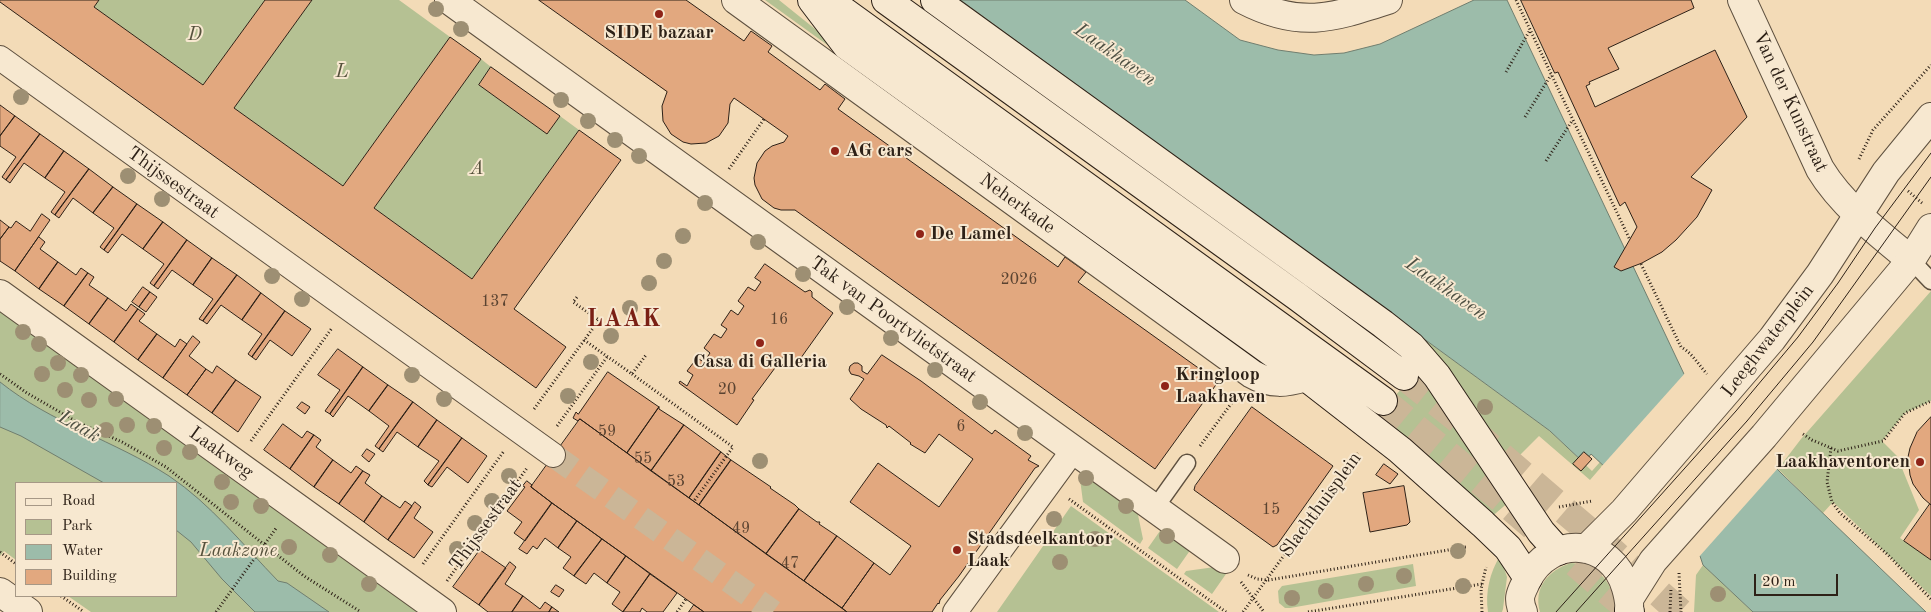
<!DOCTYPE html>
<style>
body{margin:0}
#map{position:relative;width:1931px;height:612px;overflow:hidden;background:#f3dbb7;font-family:"Old Standard TT",serif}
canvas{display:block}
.legend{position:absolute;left:15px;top:482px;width:162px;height:115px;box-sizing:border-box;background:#f7e8d0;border:1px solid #a69886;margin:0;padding:6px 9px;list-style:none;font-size:15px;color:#2d2117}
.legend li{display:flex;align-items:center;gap:10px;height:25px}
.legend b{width:25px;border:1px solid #a69886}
.scale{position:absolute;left:1754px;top:574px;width:84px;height:22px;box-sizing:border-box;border:2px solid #2d2117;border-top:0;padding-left:6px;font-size:15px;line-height:18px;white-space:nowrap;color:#2d2117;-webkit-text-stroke:4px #f7e8d0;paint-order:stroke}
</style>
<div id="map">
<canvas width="1931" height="612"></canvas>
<ul class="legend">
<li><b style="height:6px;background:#f7e8d0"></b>Road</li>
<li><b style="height:14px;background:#b5c193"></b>Park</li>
<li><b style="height:14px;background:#9cbcaa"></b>Water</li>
<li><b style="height:14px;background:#e2a87f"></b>Building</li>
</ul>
<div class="scale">20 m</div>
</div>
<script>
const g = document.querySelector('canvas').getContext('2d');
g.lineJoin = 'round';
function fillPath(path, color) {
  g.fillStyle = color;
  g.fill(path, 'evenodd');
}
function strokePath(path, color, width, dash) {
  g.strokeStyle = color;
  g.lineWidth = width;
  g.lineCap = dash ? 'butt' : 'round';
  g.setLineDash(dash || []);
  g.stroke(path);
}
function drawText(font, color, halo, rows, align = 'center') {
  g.font = font + ' "Old Standard TT",serif';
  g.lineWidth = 4;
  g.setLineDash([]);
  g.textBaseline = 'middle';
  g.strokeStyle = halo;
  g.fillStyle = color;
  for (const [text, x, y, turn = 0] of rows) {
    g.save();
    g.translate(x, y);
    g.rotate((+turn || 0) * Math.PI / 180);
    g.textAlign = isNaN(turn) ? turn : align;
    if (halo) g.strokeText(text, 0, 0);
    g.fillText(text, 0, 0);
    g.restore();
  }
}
fillPath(new Path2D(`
 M99 0H265L203 85 94 7Z
 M312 0H399L450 37 343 186 234 108Z
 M765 0H779L835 45 833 49Z
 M945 0H961L1550 431 1592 471 1600 462 1603 465 1590 480 1539 436 1513 462 1487 430 1456 387Z
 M481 59 491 67 479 85 547 134 560 116 579 130 472 279 374 208Z
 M1931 291V401L1905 413 1882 441 1897 456 1919 510 1900 538 1931 560V596L1833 502 1823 513 1778 469 1801 439Z
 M0 304 428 612H91L68 596H176V483H16V560L4 551 0 556Z
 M1391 347 1418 369 1510 501 1489 519 1325 379 1393 398 1403 387 1397 355Z
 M1084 472 1137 510 1143 539 1140 544 1083 502 1080 479Z
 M1071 506 1219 612H997Z
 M1162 528 1191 549 1177 569 1148 548Z
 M1500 556 1507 577 1503 609 1502 612H1488C1485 592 1490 572 1500 556Z
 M1571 563C1598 564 1618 585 1612 612H1540C1533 587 1549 570 1571 563Z
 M1413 564 1416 586 1290 608H1285L1279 603 1278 591 1282 586Z
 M1703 565 1753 612H1694L1696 575Z
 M1215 567 1226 574 1212 594 1184 574 1186 571Z`), '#b5c193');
const water = new Path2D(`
 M961 0H1185L1240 40 1278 50 1314 55 1344 53 1380 44 1474 0H1507L1684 374 1782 474 1926 612H1753L1703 565 1700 556 1591 454 1584 463 1550 431Z
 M0 382C51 423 115 441 169 476 211 504 243 545 278 581L287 583 329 612H255L222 579 191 542 176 530V483H104L21 436 0 427Z`);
fillPath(water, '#9cbcaa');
strokePath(water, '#707e6f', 1);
fillPath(new Path2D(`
 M1686 372 1779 467 1698 558 1601 467Z`), '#f3dbb7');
const building = new Path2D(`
 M0 0H99L94 7 203 85 265 0H312L234 108 343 186 450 37 481 59 374 208 472 279 579 130 621 160 514 309 566 347 536 388 64 48 0 2Z
 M539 0H686L744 41 751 31 772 46 768 52 820 90 825 84 845 99 838 109 1058 267 1065 257 1086 272 1078 282 1218 382 1155 469 795 210H781L774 208 762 199 755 185 754 178 757 163 765 151 772 146 784 142 788 136 734 98 730 104 728 123 719 136 706 143 691 144 683 142 671 134 663 121 662 106 667 92Z
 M1521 0H1691L1694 8 1608 48 1619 69 1589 82 1590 84 1586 86 1595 107 1715 50 1747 117 1691 177 1712 190 1697 217 1676 240 1662 252 1642 263 1621 271 1614 267 1637 227 1625 202 1620 206 1558 72 1555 73Z
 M491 67 560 116 547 134 479 85Z
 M0 105 15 116 0 136Z
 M15 116 40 134 6 180 2 177 16 157 0 146V136Z
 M40 134 64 151 45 178 24 163 10 183 6 180Z
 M64 151 89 169 55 215 51 212 65 192 45 178Z
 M89 169 113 187 93 213 73 198 59 218 55 215Z
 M113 187 137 204 104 250 100 247 114 228 93 213Z
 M137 204 163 222 143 249 122 234 108 253 104 250Z
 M42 214 50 220 15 271 0 261V239L9 227 11 228 16 221 30 231Z
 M0 220 9 227 0 239Z
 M163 222 187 240 154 286 150 283 164 264 143 249Z
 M39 237 45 242 40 249 58 262 39 289 15 271Z
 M187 240 212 258 193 285 172 270 158 289 154 286Z
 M212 258 237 275 203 321 199 319 213 299 193 285Z
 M58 262 76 275 81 268 88 273 64 306 39 289Z
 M765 264 805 292 810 290 812 292V297L833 313 798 362 786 353 752 399 754 400 737 425 679 383 680 381 687 386 693 375 687 371 697 358 704 362 710 353 704 348 714 334 721 338 727 329 721 325 731 310 738 315 744 306 738 301 748 287 755 291 761 282 755 278Z
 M88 273 94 277 89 285 108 298 89 324 64 306Z
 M237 275 261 293 242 320 221 305 207 324 203 321Z
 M143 287 150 292 139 307 132 302Z
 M150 292 157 297 146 312 139 307Z
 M261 293 285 311 252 357 248 354 262 334 242 320Z
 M108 298 126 311 131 304 138 309 114 342 89 324Z
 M138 309 145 314 139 321 157 334 138 360 114 342Z
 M285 311 311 329 292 356 270 340 256 360 252 357Z
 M157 334 175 347 180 339 187 344 163 378 138 360Z
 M193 336 200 342 189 356 206 369 187 395 163 378Z
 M338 349 363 367 330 414 325 411 340 390 318 375Z
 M882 355 921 381 992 434 995 430 1031 456 1028 460 1039 466 1035 468 959 576 940 600 939 604 938 603 932 612H847L842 608 874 563 890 575 911 546 850 502 878 463 939 507 973 459 939 434 925 453 910 444 911 443 889 426 887 428 886 425 861 409 850 399 864 379 859 376 851 374 849 370 850 366 854 363H858L862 366V371L867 374Z
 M217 366 236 380 212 413 187 395 206 369 212 373Z
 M363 367 388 385 369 411 348 396 333 417 330 414Z
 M608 372 659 407 627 453 580 419 578 421 573 418 576 412 578 414Z
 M236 380 261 397 238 432 212 413Z
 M388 385 413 402 379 449 375 446 389 426 369 411Z
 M302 402 310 407 305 414 297 408Z
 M413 402 437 420 418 447 397 432 383 452 379 449Z
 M659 407V409L684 425 651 471 627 453Z
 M1252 407 1333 466 1277 545 1273 547 1194 490 1195 486Z
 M1931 417V505L1923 498 1913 484 1910 475 1908 457 1910 448 1917 432Z
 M580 419 847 612H704L552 503 531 487Z
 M437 420 462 438 428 485 424 481 439 461 418 447Z
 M283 424 302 438 307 431 314 435 290 469 264 450Z
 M684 425 721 452 689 498 651 471Z
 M314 435 321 440 316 447 333 460 314 487 290 469Z
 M462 438 487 456 468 483 447 467 432 487 428 485Z
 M367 449 375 454 369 462 362 456Z
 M721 452 731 460 699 505 689 498Z
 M1584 452 1592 459 1581 471 1573 464Z
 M333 460 351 473 356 466 363 471 339 504 314 487Z
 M731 460 771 487 770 488 795 505 799 509 766 554 699 505Z
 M1384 464 1398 474 1390 484 1376 475Z
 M363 471 370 475 365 483 382 496 364 522 339 504Z
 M527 481 532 485 531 487 552 503 525 541 514 533 522 522 507 511 525 487 523 486Z
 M1404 486 1410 522 1407 525 1370 532 1363 493Z
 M382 496 400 508 405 501 412 506 388 540 364 522Z
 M415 502 421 507 414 518 433 532 414 558 388 540Z
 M552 503 577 521 558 548 545 538 537 549 533 546 527 554 519 549Z
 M1930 504 1931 505V560L1904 541Z
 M799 509 817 522H820L819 524 837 536 804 581 766 554Z
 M577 521 602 539 574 576 563 568 571 557 558 548Z
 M837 536 874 563 842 608 804 581Z
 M602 539 626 556 607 583 594 573 586 584 574 576Z
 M480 550 506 568 479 605 453 587Z
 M626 556 650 574 623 612 612 604 620 592 607 583Z
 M510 562 516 567 505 584 523 596 512 612H488L479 605Z
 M650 574 677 593 663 612H647L642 608 640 612H623Z
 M556 585 564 590 559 597 551 592Z
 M523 596 540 609 545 602 552 607 549 612H512Z
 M694 605 704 612H689Z
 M552 607 559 612H549Z`);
fillPath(building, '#e2a87f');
strokePath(building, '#2d2117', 1);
strokePath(new Path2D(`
 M553 455 773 612`), '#cbb697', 24, [24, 12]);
strokePath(new Path2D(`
 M1404 376 1459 420 1605 545 1680 612
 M1383 401 1499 497 1632 612`), '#cbb697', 28, [28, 14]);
const service = new Path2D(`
 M1911 260 1931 281
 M1155 508 1187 463`);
const pedestrian = new Path2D(`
 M0 58 553 455
 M955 612 1074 449`);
const minor = new Path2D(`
 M449 0 1225 559
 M736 0 1252 374C1271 385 1286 383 1306 377
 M1244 0C1300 29 1332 18 1388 0
 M1742 0 1820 169C1841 204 1879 234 1911 260
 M0 294 442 612
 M0 592 28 612`);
const tertiary = new Path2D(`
 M1586 549 1624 511 1772 339 1820 274 1886 172 1931 117
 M1629 599 1653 561 1764 436 1911 260 1931 228
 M1523 612C1517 597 1521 593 1527 580 1550 534 1612 538 1626 588 1628 595 1630 602 1629 610`);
const secondary = new Path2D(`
 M812 0 847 46 1306 377 1400 450 1483 524 1508 548 1528 578
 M828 0 1383 401
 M886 0 1298 297 1404 376
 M935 0 1383 324 1411 346 1437 376 1541 532 1558 551
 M1629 611 1630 612`);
strokePath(service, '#5e503f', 19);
strokePath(pedestrian, '#5e503f', 26);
strokePath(minor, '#5e503f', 30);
strokePath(tertiary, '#5e503f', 30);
strokePath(secondary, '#2d2117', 30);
strokePath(new Path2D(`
 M1516 0 1630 240
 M1506 72 1530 30
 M1525 117 1551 75
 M1859 159 1873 130 1931 65
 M1546 161 1572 121
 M729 169 764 119
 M1908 191 1922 203
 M1641 264 1681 347C1692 353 1698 364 1707 374
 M584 340 632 374 646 355
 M0 374 27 393 77 422 122 442 166 467 304 576 361 612
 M632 374 733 447 694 501
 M534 409 599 320 573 302 577 297
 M557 426 607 357
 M1803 434 1812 440 1831 448 1827 482 1832 502 1840 513 1887 554 1931 599
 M251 441 332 328
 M1200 446 1236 397
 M1831 448 1838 451 1883 441 1905 413 1931 401
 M1069 499 1226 612
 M1559 507 1592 501
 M0 552 16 564
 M423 564 504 451
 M1679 573 1681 612
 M1248 575 1257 579 1269 580 1466 547
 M447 581 527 468
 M1241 582 1264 612
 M61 596 84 612
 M216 612 277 527
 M677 612 686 599
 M1243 612 1358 453
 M1308 612 1482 584
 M1482 612 1481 589 1486 567
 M1670 612 1671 588`), '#2d2117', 3, [1, 2.5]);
strokePath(service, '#f7e8d0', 16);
strokePath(pedestrian, '#f7e8d0', 24);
strokePath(minor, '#f7e8d0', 28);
strokePath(tertiary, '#f7e8d0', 28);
strokePath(secondary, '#f7e8d0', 28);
strokePath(new Path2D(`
 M1556 612 1736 411 1798 337 1838 283 1875 228 1931 153
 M1576 612 1747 421 1813 342 1931 177`), '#2d2117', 1);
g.fillStyle = '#9d8f73';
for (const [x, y] of [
 [436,9],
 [461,29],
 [21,97],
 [561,100],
 [588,121],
 [615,140],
 [639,156],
 [128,176],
 [162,199],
 [705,203],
 [683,236],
 [758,242],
 [664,261],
 [803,274],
 [272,276],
 [649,283],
 [302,299],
 [847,307],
 [630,308],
 [23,332],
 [611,336],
 [891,338],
 [39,344],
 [591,362],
 [58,363],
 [935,370],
 [42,374],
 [81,375],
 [412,375],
 [65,390],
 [568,396],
 [116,399],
 [444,399],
 [89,400],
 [980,402],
 [1485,407],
 [127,425],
 [154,426],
 [106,430],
 [1025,433],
 [164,448],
 [190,452],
 [760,461],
 [509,476],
 [1086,478],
 [222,482],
 [492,501],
 [231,502],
 [261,506],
 [1126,506],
 [1054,519],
 [475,523],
 [1167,536],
 [1095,539],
 [289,547],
 [457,549],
 [1458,551],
 [330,555],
 [1060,562],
 [1404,576],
 [369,584],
 [1366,584],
 [1463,586],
 [1326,591],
 [1718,594],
 [1292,598]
]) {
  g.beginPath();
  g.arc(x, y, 8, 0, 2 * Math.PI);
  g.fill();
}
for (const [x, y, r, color] of [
 [659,14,5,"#8f2418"],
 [835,151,5,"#8f2418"],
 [920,234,5,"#8f2418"],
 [760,343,5,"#8f2418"],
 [1165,386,5,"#8f2418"],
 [1920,462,5,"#8f2418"],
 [957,550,5,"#8f2418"]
]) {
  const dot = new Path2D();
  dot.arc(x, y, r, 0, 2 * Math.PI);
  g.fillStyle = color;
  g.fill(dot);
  strokePath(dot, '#f7e8d0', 2);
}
drawText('16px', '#5a4331', null, [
 ["2026",1019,280],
 ["137",495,302],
 ["16",779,320],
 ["20",727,390],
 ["6",961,427],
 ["59",607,432],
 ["55",643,459],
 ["53",676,482],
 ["15",1271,510],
 ["49",741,529],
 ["47",790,564]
]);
drawText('bold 19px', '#2d2117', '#f7e8d0', [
 ["SIDE bazaar",659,33,"center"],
 ["AG cars",845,151],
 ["De Lamel",930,234],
 ["Casa di Galleria",760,362,"center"],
 ["Kringloop",1175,375],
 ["Laakhaven",1175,397],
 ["Laakhaventoren",1910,462,"right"],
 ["Stadsdeelkantoor",967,539],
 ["Laak",967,561]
], 'left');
drawText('italic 19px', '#56513c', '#f7e8d0', [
 ["D",195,35],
 ["L",342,72],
 ["A",477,169],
 ["Laakzone",238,551]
]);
drawText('19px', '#2d2117', '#f7e8d0', [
 ["Van der Kunstraat",1790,102,65],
 ["Thijssestraat",173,183,36],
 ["Neherkade",1017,204,36],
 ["Tak van Poortvlietstraat",893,320,36],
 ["Leeghwaterplein",1768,341,-52],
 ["Laakweg",221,453,36],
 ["Slachthuisplein",1321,505,-54],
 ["Thijssestraat",486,525,-54]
]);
drawText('italic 20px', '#4e5043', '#f7e8d0', [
 ["Laakhaven",1115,55,35],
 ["Laakhaven",1446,289,35],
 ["Laak",79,427,30]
]);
g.letterSpacing = '1px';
drawText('bold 24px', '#7a1f14', '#f7e8d0', [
 ["LAAK",624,320]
]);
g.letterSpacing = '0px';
</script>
